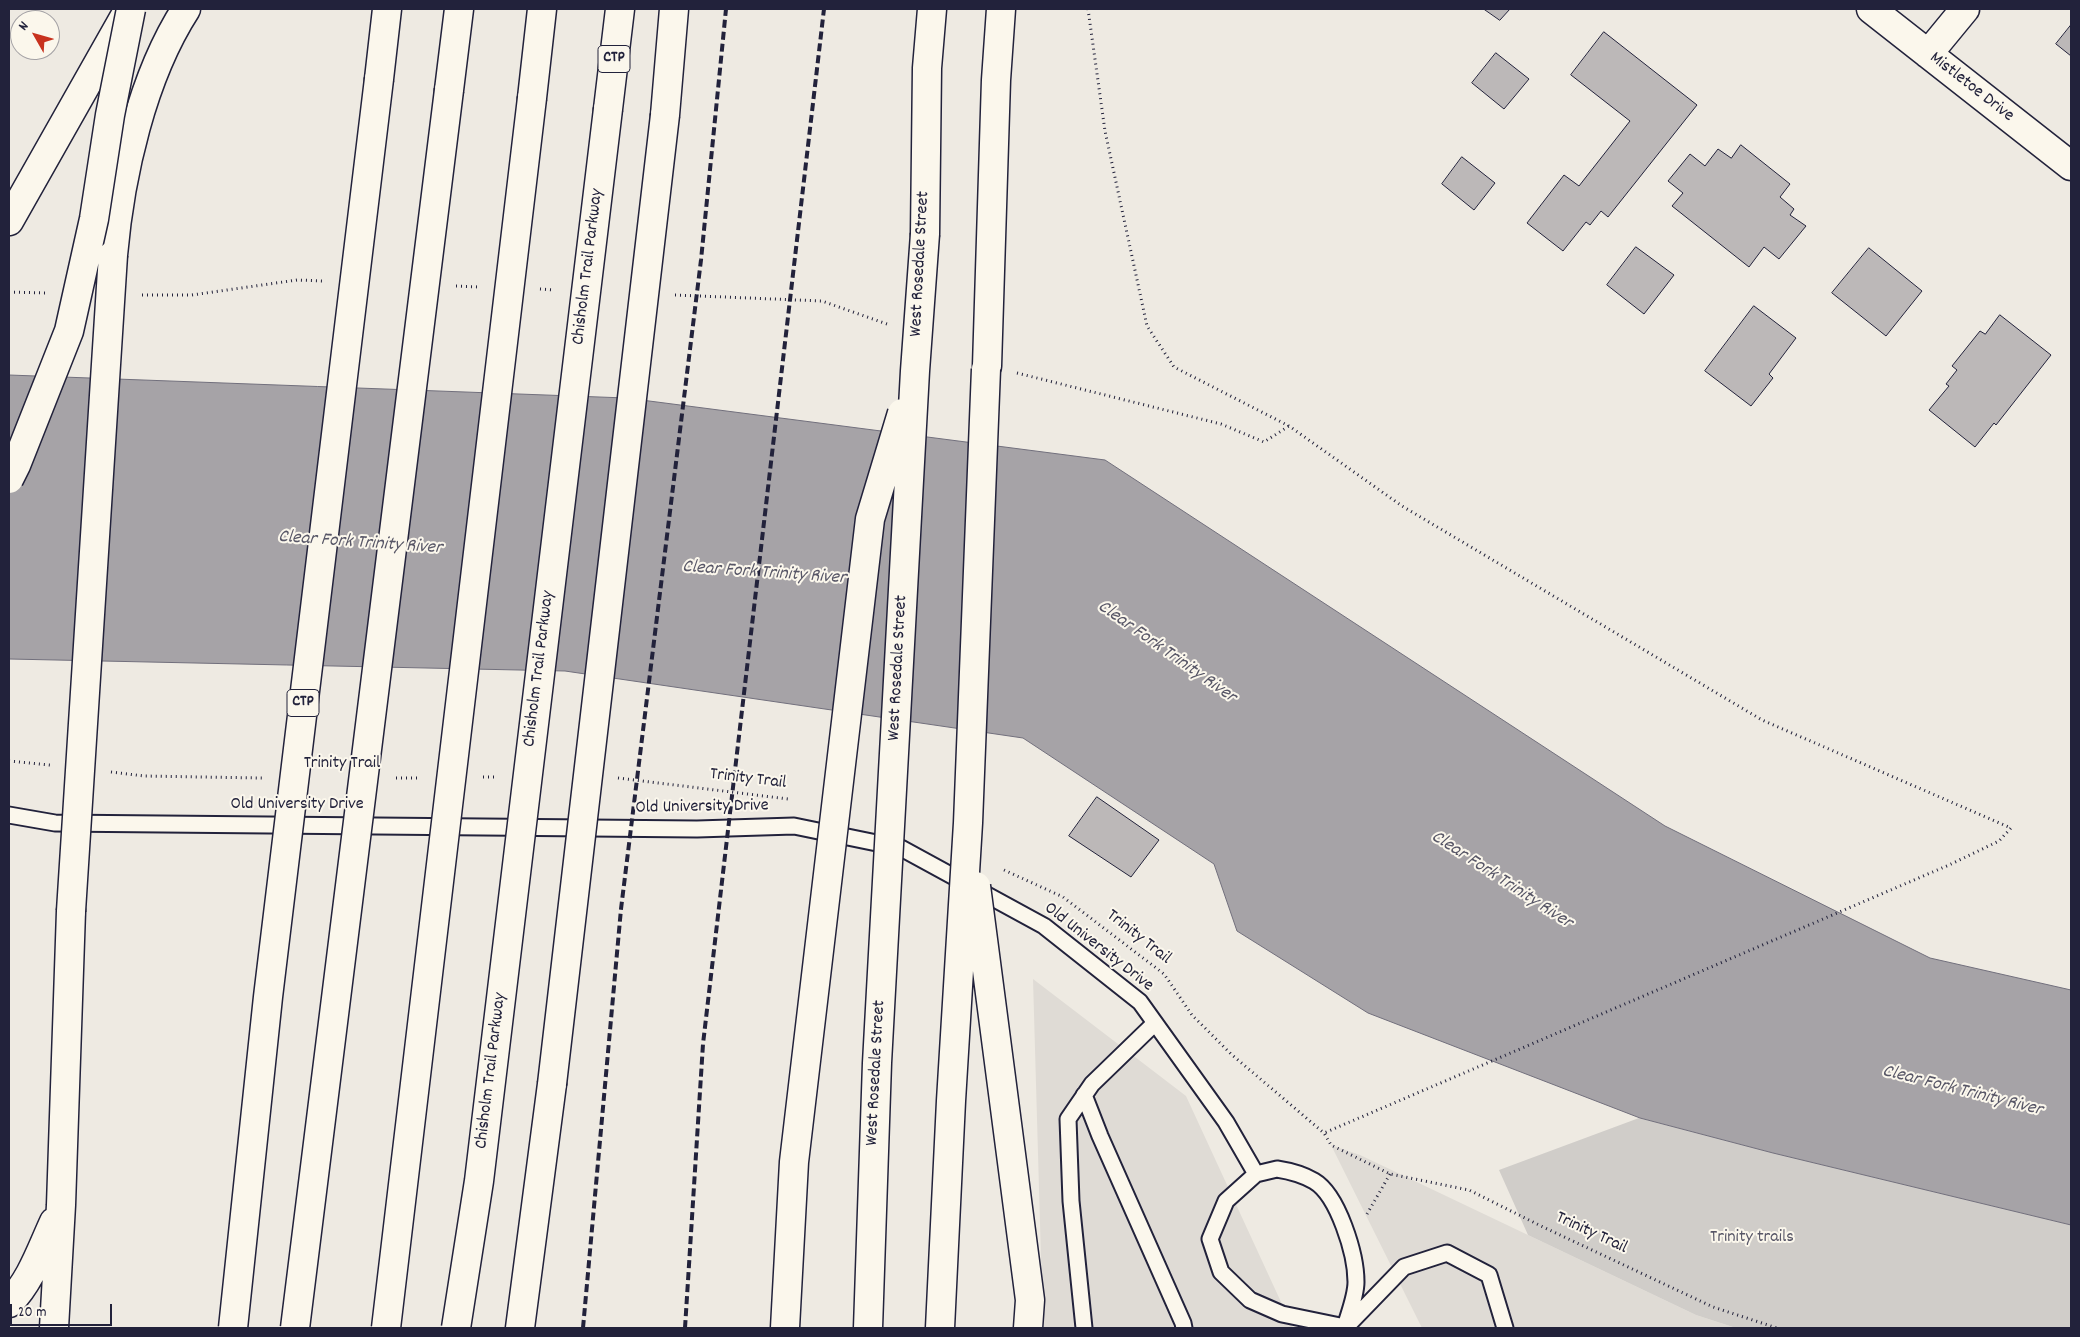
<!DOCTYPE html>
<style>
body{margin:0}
#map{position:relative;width:2080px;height:1337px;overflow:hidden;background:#eeeae2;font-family:Dekko,sans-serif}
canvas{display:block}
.frame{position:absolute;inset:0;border:10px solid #22223b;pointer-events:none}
.north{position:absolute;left:10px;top:10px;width:50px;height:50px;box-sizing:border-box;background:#fbf7ec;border:1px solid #a4a2a5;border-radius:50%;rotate:308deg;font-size:14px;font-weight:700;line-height:20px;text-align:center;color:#22223b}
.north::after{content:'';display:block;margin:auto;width:18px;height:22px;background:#c8321e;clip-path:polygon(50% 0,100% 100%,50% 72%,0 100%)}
.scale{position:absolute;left:10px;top:1304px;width:102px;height:22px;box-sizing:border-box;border:2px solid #22223b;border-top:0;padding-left:6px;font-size:15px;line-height:18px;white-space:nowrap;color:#22223b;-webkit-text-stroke:4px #fbf7ec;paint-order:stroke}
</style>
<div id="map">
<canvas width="2080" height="1337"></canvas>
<div class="frame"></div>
<div class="north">N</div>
<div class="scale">20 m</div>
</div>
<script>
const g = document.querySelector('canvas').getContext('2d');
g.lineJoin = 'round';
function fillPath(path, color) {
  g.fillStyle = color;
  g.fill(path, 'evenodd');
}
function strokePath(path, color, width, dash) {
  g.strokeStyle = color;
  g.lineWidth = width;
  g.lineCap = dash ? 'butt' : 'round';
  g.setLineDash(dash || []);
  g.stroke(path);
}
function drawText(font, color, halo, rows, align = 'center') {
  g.font = font + ' Dekko,sans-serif';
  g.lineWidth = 4;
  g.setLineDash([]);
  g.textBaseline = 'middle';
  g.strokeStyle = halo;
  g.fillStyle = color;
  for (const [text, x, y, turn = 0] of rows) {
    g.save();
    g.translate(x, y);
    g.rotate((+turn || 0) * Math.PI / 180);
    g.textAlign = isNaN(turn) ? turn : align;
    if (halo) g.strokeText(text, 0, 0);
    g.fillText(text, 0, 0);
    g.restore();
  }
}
fillPath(new Path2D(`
 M1033 979 1186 1096 1293 1328H1043Z
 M1331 1145 1360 1155 1696 1315 1736 1328H1422Z`), '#dfdbd5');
fillPath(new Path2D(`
 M1639 1118 1773 1153 2071 1225V1328H1736L1696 1315 1528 1235 1499 1170Z`), '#d0cdc9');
const water = new Path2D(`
 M9 375 626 398 1105 460 1665 826 1930 958 2071 990V1225L1773 1153 1640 1118 1368 1013 1237 931 1214 864 1023 738 565 671 9 659Z`);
fillPath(water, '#a6a3a7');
strokePath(water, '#716f7c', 1);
const building = new Path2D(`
 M1484 9H1510L1500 20Z
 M2071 25V56L2056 44Z
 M1604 32 1697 105 1608 217 1601 211 1590 225 1586 222 1563 251 1527 223 1564 175 1579 186 1630 121 1571 75Z
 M1496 53 1529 79 1504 109 1472 83Z
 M1741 145 1790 184 1780 197 1794 209 1790 215 1806 226 1779 259 1764 247 1749 267 1672 206 1683 193 1668 181 1690 154 1705 166 1718 149 1731 158Z
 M1462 157 1495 183 1474 210 1442 184Z
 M1636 247 1674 275 1644 314 1607 285Z
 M1869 248 1922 291 1886 336 1832 293Z
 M1754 306 1796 338 1769 374 1773 378 1751 406 1705 371Z
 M2000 315 2051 355 1996 425 1994 423 1975 447 1929 410 1949 386 1946 384 1957 370 1952 366 1980 331 1985 334Z
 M1097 797 1159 840 1131 877 1069 836Z`);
fillPath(building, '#bcb8b8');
strokePath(building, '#22223b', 1);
const lane = new Path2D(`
 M9 815 55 823 697 829 794 826 901 848 1044 926 1140 1002 1226 1122 1256 1174
 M1084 1095 1100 1136 1183 1323 1184 1328
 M1277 1169C1290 1171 1302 1174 1314 1181 1338 1195 1356 1254 1356 1282 1356 1296 1349 1313 1345 1327L1282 1314 1250 1300 1221 1272 1210 1239 1226 1201 1256 1174Z
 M1346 1327 1404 1267 1447 1253 1489 1275 1505 1328
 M1084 1328 1071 1201 1068 1119 1092 1084 1155 1023`);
const street = new Path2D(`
 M1871 9 2071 166
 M1928 54 1965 9`);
const secondary = new Path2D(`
 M925 234 927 68 932 9
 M987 366 996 80 1001 9`);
const highway = new Path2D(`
 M379 79 387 9
 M449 90 459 9
 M532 98 542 9
 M608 109 620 9
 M665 115 674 9
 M9 221 129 9
 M113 255C120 175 142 77 186 9
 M9 1303C31 1281 41 1250 54 1222
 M54 1328 61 1205 71 911
 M520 1328 552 1084`);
strokePath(lane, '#22223b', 19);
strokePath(street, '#22223b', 31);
strokePath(secondary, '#22223b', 31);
strokePath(highway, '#22223b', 31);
strokePath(new Path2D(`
 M1088 9 1105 131 1147 326 1174 367 1289 426 1402 506 1762 720 2011 828 1999 841 1949 865 1324 1133
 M456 286 479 287
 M540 289 554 290
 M9 292 46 293
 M142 295H192L297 280 324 281
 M675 295 822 301 887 324
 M1017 373 1221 424 1264 442 1289 426
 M9 761 50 765
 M111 772 144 776 262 778
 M483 777H497
 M396 778H419
 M618 778 788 799
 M1004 870 1063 897 1164 974 1192 1015 1231 1054 1324 1133 1331 1145 1390 1174 1469 1190 1541 1226 1713 1307 1777 1328
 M1367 1214 1390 1174`), '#22223b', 3, [1, 4]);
strokePath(lane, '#fbf7ec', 15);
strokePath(street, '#fbf7ec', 28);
strokePath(secondary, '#fbf7ec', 28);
strokePath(highway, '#fbf7ec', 28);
strokePath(new Path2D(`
 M583 1328 621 909 701 260 726 9
 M685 1328 703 1044 824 9`), '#22223b', 4, [8, 4]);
const secondaryBridge = new Path2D(`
 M976 886 1030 1300 1028 1328
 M785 1328 794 1162 870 519 902 413
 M868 1328 877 1063 915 371 925 234
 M940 1328 951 1101 968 823 986 369`);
const highwayBridge = new Path2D(`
 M9 479 16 465 69 331 94 219 110 115 131 9
 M71 911 113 255
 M552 1084 665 115
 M233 1328 268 997 379 79
 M295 1328 449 90
 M386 1328 532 98
 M456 1328 479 1181 608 109`);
strokePath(secondaryBridge, '#22223b', 31, []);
strokePath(highwayBridge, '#22223b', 31, []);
strokePath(secondaryBridge, '#fbf7ec', 28);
strokePath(highwayBridge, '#fbf7ec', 28);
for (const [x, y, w] of [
 [614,59,32],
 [303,703,32]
]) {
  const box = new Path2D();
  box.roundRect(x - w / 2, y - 13.5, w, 27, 4);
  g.fillStyle = '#fbf7ec';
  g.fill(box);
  strokePath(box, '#22223b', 1);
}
drawText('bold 16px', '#22223b', null, [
 ["CTP",614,59],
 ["CTP",303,703]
]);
drawText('18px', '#22223b', '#fbf7ec', [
 ["Mistletoe Drive",1971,88,38],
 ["West Rosedale Street",921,264,-87],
 ["Chisholm Trail Parkway",589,267,-83],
 ["West Rosedale Street",899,668,-87],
 ["Chisholm Trail Parkway",540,669,-83],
 ["Trinity Trail",342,765],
 ["Trinity Trail",748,780,7],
 ["Old University Drive",297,806],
 ["Old University Drive",702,808,-1],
 ["Trinity Trail",1138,938,38],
 ["Old University Drive",1098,948,38],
 ["Chisholm Trail Parkway",492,1071,-83],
 ["West Rosedale Street",877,1073,-87],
 ["Trinity Trail",1591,1234,25]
]);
drawText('18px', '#565566', '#fbf7ec', [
 ["Trinity trails",1752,1239]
]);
drawText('italic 19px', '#575666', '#fbf7ec', [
 ["Clear Fork Trinity River",360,544,4],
 ["Clear Fork Trinity River",764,574,4],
 ["Clear Fork Trinity River",1166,653,35],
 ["Clear Fork Trinity River",1501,881,33],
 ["Clear Fork Trinity River",1962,1092,14]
]);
</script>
